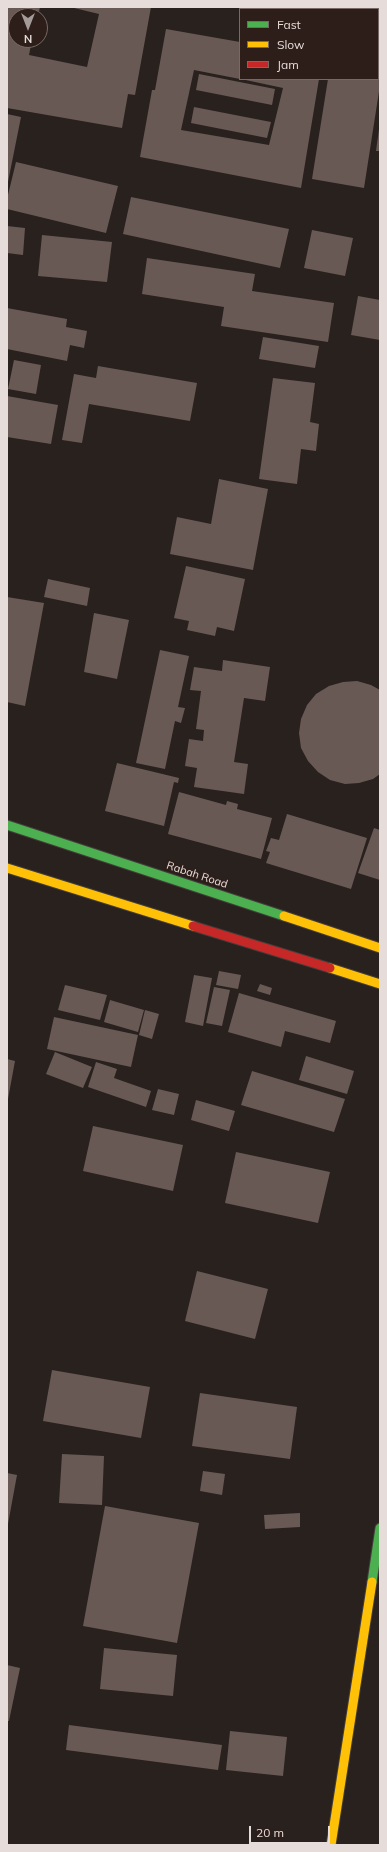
<!DOCTYPE html>
<style>
body{margin:0}
#map{position:relative;width:387px;height:1852px;overflow:hidden;background:#29211e;font-family:Mulish,sans-serif}
canvas{display:block}
.frame{position:absolute;inset:0;border:8px solid #e6dcd9;pointer-events:none}
.legend{position:absolute;left:239px;top:8px;width:140px;height:72px;box-sizing:border-box;background:#2d1e1a;border:1px solid #776a66;margin:0;padding:5px 7px;list-style:none;font-size:12px;color:#e6dcd9}
.legend li{display:flex;align-items:center;gap:8px;height:20px}
.legend b{width:20px;border:1px solid #776a66}
.north{position:absolute;left:8px;top:8px;width:40px;height:40px;box-sizing:border-box;background:#2d1e1a;border:1px solid #776a66;border-radius:50%;rotate:180deg;font-size:11px;font-weight:700;line-height:16px;text-align:center;color:#e6dcd9}
.north::after{content:'';display:block;margin:auto;width:14px;height:18px;background:#a49b98;clip-path:polygon(50% 0,100% 100%,50% 72%,0 100%)}
.scale{position:absolute;left:249px;top:1826px;width:81px;height:18px;box-sizing:border-box;border:2px solid #e6dcd9;border-top:0;padding-left:5px;font-size:12px;line-height:14px;white-space:nowrap;color:#e6dcd9;-webkit-text-stroke:3px #2d1e1a;paint-order:stroke}
</style>
<div id="map">
<canvas width="387" height="1852"></canvas>
<div class="frame"></div>
<ul class="legend">
<li><b style="height:5px;background:#4caf50"></b>Fast</li>
<li><b style="height:5px;background:#ffc107"></b>Slow</li>
<li><b style="height:5px;background:#c62828"></b>Jam</li>
</ul>
<div class="north">N</div>
<div class="scale">20 m</div>
</div>
<script>
const g = document.querySelector('canvas').getContext('2d');
g.lineJoin = 'round';
function fillPath(path, color) {
  g.fillStyle = color;
  g.fill(path, 'evenodd');
}
function strokePath(path, color, width, dash) {
  g.strokeStyle = color;
  g.lineWidth = width;
  g.lineCap = dash ? 'butt' : 'round';
  g.setLineDash(dash || []);
  g.stroke(path);
}
function drawText(font, color, halo, rows, align = 'center') {
  g.font = font + ' Mulish,sans-serif';
  g.lineWidth = 4;
  g.setLineDash([]);
  g.textBaseline = 'middle';
  g.strokeStyle = halo;
  g.fillStyle = color;
  for (const [text, x, y, turn = 0] of rows) {
    g.save();
    g.translate(x, y);
    g.rotate((+turn || 0) * Math.PI / 180);
    g.textAlign = isNaN(turn) ? turn : align;
    if (halo) g.strokeText(text, 0, 0);
    g.fillText(text, 0, 0);
    g.restore();
  }
}
fillPath(new Path2D(`
 M7 7H40L38 16H16V40H32L29 55 87 67 99 14 70 7H151L135 95 128 94 122 128 7 108Z
 M248 7H334L333 9H254Z
 M166 29 240 42V79L194 70 181 130 269 145 283 88 241 79H319L301 188 140 157 152 90H155Z
 M378 44H380V85L364 188 312 179 328 79H378Z
 M199 74 275 89 272 105 196 90Z
 M194 107 271 122 267 138 191 123Z
 M7 114 21 117 8 182H7Z
 M379 129H380V151H376Z
 M16 162 118 186 106 233 7 209V199Z
 M131 197 289 229 280 268 123 234Z
 M7 226 25 228 23 255 7 253Z
 M312 230 353 238 345 276 304 268Z
 M42 235 112 242 107 282 38 276Z
 M147 258 255 274 252 291 334 303 328 342 221 326 224 307 142 294Z
 M358 296 380 300V340L351 335Z
 M7 308 67 319 66 327 87 331 84 348 70 345 67 361 7 349Z
 M263 337 319 346 315 368 259 359Z
 M14 360 41 365 36 394 8 389Z
 M98 366 197 383 190 421 89 404 82 443 62 440 74 374 96 378Z
 M273 378 315 383 310 422 319 424 316 451 301 449 297 484 259 479Z
 M7 396 58 405 51 444 7 437Z
 M219 479 268 489 253 570 170 554 177 517 211 524Z
 M186 566 245 579 234 631 217 627 215 636 187 630 189 621 174 618Z
 M48 579 90 588 87 606 44 597Z
 M7 597 44 603 25 706 7 702Z
 M94 613 129 620 117 679 84 672Z
 M160 650 189 656 178 707 185 708 181 723 175 721 165 769 136 763Z
 M223 660 270 667 265 701 244 698 234 762 248 764 244 794 194 787 197 768 185 766 189 739 203 741 204 730 196 729 201 691 190 690 194 667 222 671Z
 M357 681 371 685 380 690V774L373 779 359 783 345 784 330 780 318 772 308 761 301 748 299 733 301 719 307 705 316 694 329 686 343 682Z
 M117 763 179 778 178 783 174 782 164 826 105 811Z
 M179 792 226 805 227 801 238 804 237 809 272 818 261 859 168 834Z
 M287 814 367 838 351 889 266 863 270 852 266 851 271 838 279 840Z
 M374 828 380 830V880L358 873Z
 M219 971 241 975 238 989 216 985Z
 M194 975 212 978 203 1026 185 1022Z
 M260 984 272 988 270 995 257 991Z
 M65 985 107 995 100 1020 58 1010Z
 M214 987 230 990 222 1026 206 1023Z
 M239 993 336 1021 330 1043 285 1031 281 1047 228 1032Z
 M110 1000 144 1010 138 1032 104 1022Z
 M145 1010 159 1014 152 1039 139 1035Z
 M54 1017 138 1035 131 1067 47 1049Z
 M55 1052 92 1067 83 1088 46 1074Z
 M306 1056 354 1071 347 1094 299 1080Z
 M7 1059 15 1061 8 1099H7Z
 M96 1062 117 1069 114 1078 151 1091 146 1107 88 1087Z
 M252 1071 345 1099 334 1132 241 1105Z
 M158 1089 179 1094 174 1115 152 1110Z
 M196 1100 235 1111 229 1131 191 1120Z
 M93 1126 183 1145 173 1191 83 1171Z
 M236 1152 330 1172 318 1223 225 1203Z
 M197 1271 268 1289 255 1339 185 1321Z
 M52 1370 150 1387 141 1438 43 1421Z
 M200 1393 297 1407 290 1459 192 1446Z
 M62 1454 104 1456 102 1505 59 1503Z
 M203 1471 225 1474 222 1495 200 1491Z
 M7 1473 17 1475 8 1524H7Z
 M105 1506 199 1523 177 1643 83 1626Z
 M300 1513V1527L265 1529 264 1515Z
 M104 1648 177 1655 173 1696 100 1689Z
 M7 1665 20 1668 9 1721H7Z
 M69 1725 222 1745 218 1770 66 1750Z
 M230 1731 287 1737 283 1776 226 1770Z`), '#695954');
const fast = new Path2D(`
 M7 825 284 916
 M372 1582 380 1528`);
const slow = new Path2D(`
 M7 868 193 926
 M284 916 380 948
 M330 968 380 984
 M331 1845 372 1582`);
const jam = new Path2D(`
 M193 926 330 968`);
strokePath(fast, '#443d3b', 11);
strokePath(slow, '#443d3b', 11);
strokePath(jam, '#443d3b', 11);
strokePath(fast, '#4caf50', 9);
strokePath(slow, '#ffc107', 9);
strokePath(jam, '#c62828', 9);
drawText('11px', '#e6dcd9', '#2d1e1a', [
 ["Rabah Road",197,875,18]
]);
</script>
